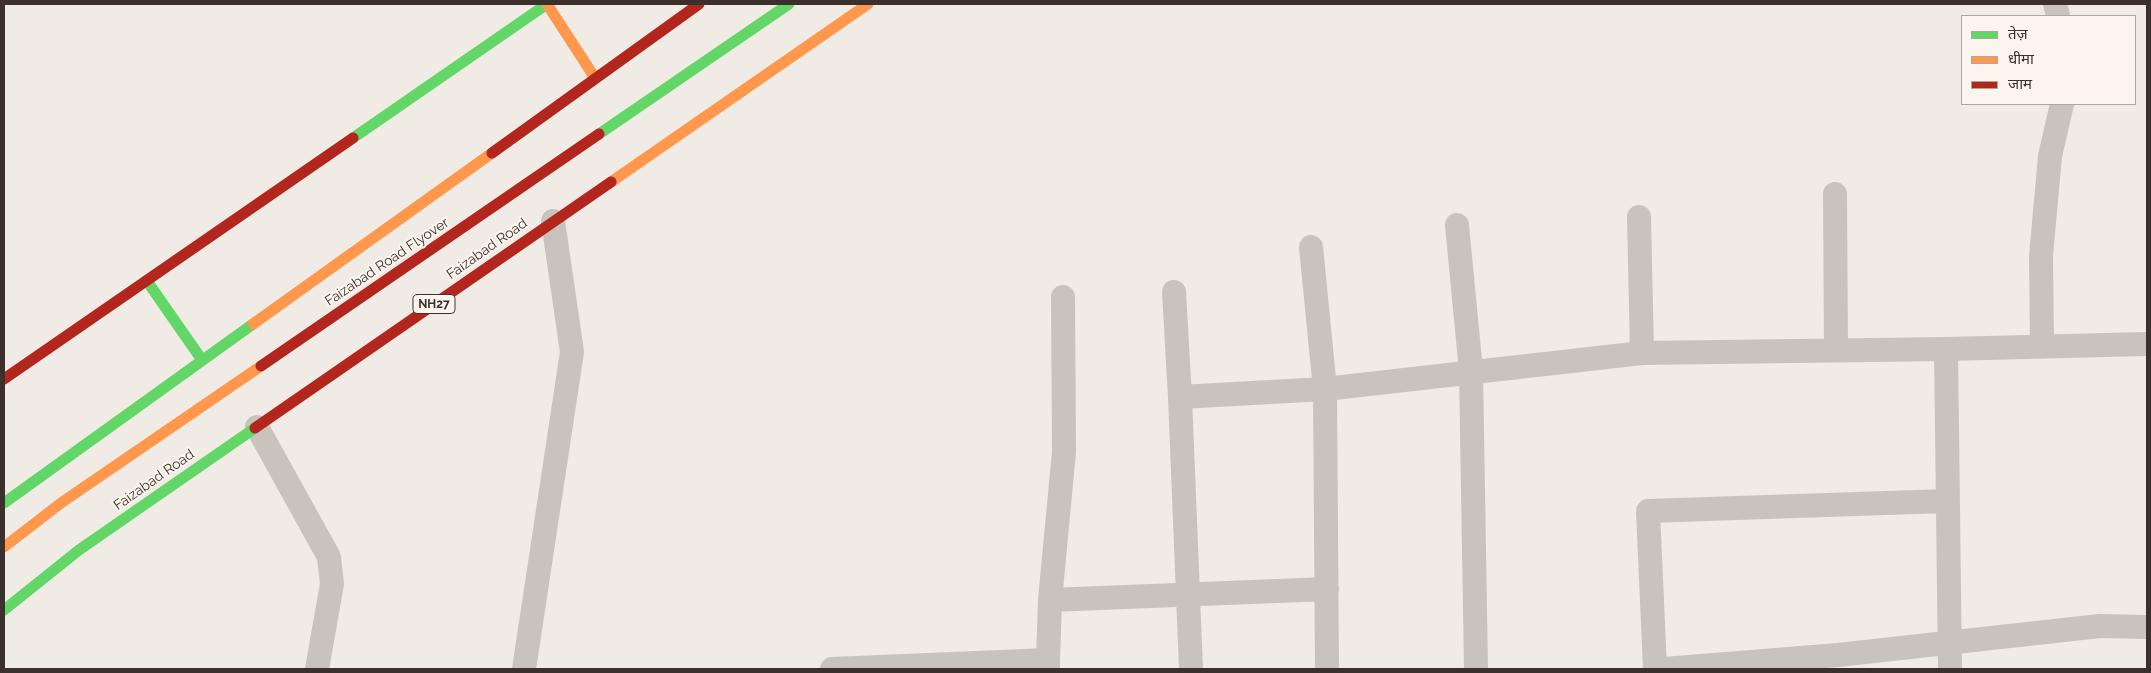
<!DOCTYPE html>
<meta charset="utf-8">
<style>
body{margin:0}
#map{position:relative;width:2151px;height:673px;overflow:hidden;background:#f0ebe5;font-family:Raleway,"Noto Sans Devanagari",sans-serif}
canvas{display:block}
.frame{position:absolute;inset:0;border:5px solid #3b302b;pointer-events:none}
.legend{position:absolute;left:1961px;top:15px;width:175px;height:90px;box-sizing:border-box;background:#fbf5ee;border:1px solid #aea6a0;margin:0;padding:6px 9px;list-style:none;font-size:15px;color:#3b302b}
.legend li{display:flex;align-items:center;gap:10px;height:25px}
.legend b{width:25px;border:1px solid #aea6a0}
</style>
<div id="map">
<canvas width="2151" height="673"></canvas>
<div class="frame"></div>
<ul class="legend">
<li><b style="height:6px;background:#63d668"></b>तेज़</li>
<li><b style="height:6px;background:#ff974d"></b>धीमा</li>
<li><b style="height:6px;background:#b3261e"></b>जाम</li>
</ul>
</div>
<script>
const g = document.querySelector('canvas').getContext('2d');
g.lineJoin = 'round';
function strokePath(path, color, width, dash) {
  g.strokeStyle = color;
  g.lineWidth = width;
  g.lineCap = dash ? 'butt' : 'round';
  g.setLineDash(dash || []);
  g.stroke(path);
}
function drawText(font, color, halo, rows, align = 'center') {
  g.font = font + ' Raleway,sans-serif';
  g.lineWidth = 4;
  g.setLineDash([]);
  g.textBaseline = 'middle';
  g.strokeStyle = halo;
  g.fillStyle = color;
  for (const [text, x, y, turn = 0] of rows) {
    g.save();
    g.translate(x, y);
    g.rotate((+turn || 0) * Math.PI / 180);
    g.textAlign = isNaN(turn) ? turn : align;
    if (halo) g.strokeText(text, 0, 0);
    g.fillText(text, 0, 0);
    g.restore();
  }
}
strokePath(new Path2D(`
 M2055 4 2058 16
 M1835 194 1836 350
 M1639 217 1642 353
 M1457 225 1471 371 1476 669
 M1174 292 1180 397
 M2042 346 2041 256 2050 156 2062 104
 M1946 349 1950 669
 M257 427 329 557 332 584 317 669
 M1050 600 1064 452 1063 297
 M1048 660 1050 600 1327 589
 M524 669 572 352 553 221
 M832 669 1048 660V669
 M1191 669 1180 397 1325 389 1311 247
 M1327 669 1325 389 1642 353 1946 349 2147 344
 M1655 669 1648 511 1946 501
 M1664 669 1838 655 2100 626 2147 627`), '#c9c3be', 24);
strokePath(new Path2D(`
 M599 134 789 4
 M353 138 547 4
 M147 281 202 360
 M4 503 253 324
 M4 610 79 550 255 428`), '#63d668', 11);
strokePath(new Path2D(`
 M547 4 595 78
 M611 182 868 4
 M253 324 492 153
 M4 547 61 503 261 366`), '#ff974d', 11);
strokePath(new Path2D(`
 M492 153 699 4
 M261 366 599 134
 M4 379 353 138
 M255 428 611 182`), '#b3261e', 11);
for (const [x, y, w] of [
 [434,304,42]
]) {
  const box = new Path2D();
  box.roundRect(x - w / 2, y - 9.5, w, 19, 4);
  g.fillStyle = '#fbf5ee';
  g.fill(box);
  strokePath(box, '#3b302b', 1);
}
drawText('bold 12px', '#3b302b', null, [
 ["NH27",434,304]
]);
drawText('14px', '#3b302b', '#fbf5ee', [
 ["Faizabad Road",487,249,-35],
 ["Faizabad Road Flyover",387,262,-34],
 ["Faizabad Road",154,480,-35]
]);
</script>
